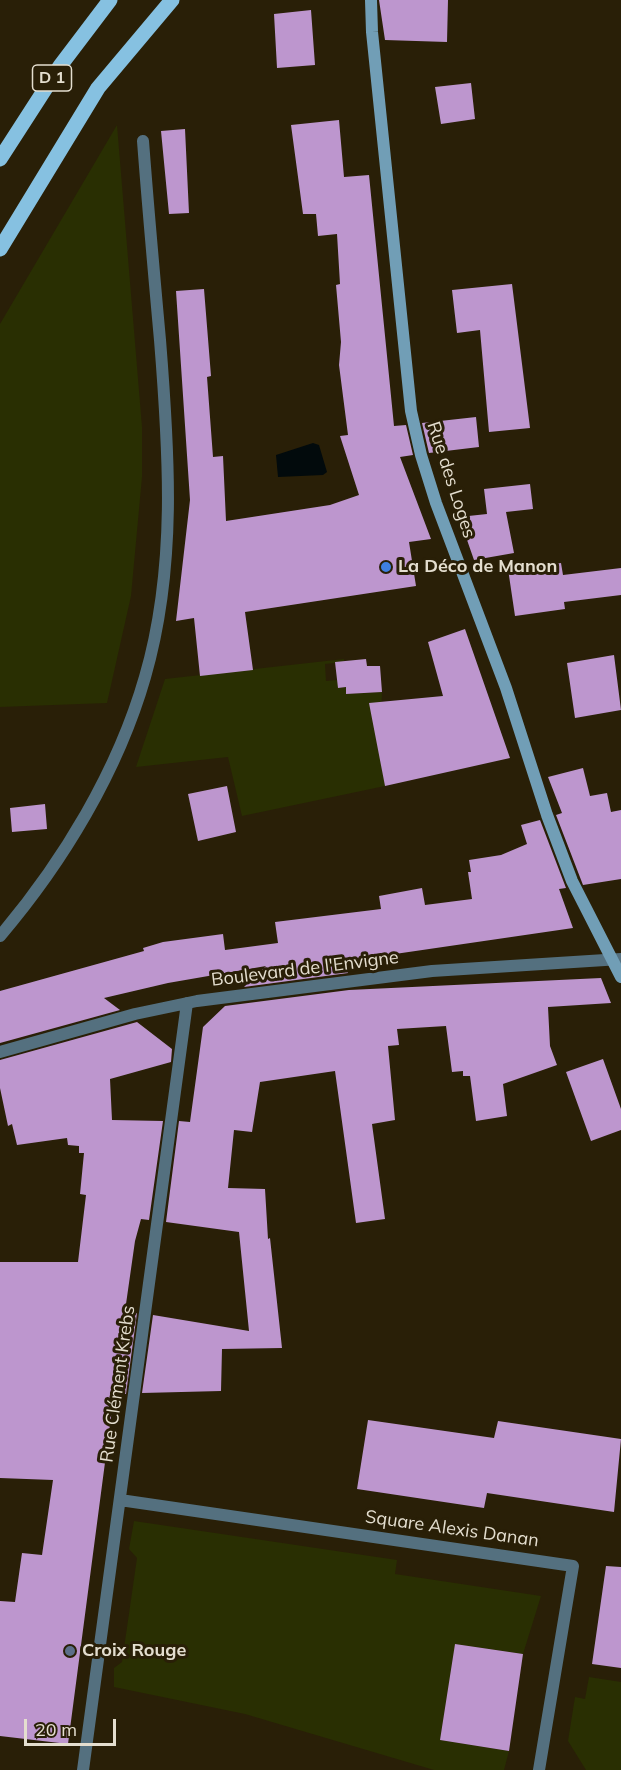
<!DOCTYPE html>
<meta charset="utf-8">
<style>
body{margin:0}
#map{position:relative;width:621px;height:1770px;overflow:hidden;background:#291f07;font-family:Mulish,sans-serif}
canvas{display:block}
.scale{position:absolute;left:24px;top:1719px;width:92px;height:27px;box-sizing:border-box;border:3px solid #e4decf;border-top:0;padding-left:8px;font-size:18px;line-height:21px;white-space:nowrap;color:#e4decf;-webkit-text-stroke:4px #291f07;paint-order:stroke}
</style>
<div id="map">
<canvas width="621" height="1770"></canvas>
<div class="scale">20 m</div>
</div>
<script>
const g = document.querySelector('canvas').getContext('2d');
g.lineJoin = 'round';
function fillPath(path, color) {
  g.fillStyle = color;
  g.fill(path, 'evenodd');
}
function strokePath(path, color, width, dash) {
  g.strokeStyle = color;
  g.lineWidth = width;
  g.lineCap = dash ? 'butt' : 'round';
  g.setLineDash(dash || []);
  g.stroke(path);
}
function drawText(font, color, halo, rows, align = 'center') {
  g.font = font + ' Mulish,sans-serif';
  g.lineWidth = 6;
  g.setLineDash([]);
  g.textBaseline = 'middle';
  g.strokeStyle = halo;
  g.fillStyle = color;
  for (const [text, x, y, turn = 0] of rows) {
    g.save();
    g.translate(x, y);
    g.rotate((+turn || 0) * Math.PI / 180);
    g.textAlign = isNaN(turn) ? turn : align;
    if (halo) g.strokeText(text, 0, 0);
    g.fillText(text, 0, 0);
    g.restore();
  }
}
fillPath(new Path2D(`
 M117 125 142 427V477L131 596 107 703 0 707V324Z
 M344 659V662L325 664 326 681 337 680 339 688 346 687V694L382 692 381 719 374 720 385 786 242 816 228 757 136 767 165 679Z
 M134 1521 397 1560 395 1574 541 1596 523 1654 455 1644 440 1740 509 1751 504 1770H434L245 1714 114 1687V1668L122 1662 137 1558 129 1549Z
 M589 1677 621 1682V1770H586L568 1741 575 1697 585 1699Z`), '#292f02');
fillPath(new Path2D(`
 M313 443 319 445 327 472 323 475 278 477 276 455Z`), '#020a0c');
fillPath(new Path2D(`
 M379 0H448L447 42 385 40Z
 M311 10 315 65 277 68 274 14Z
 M471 83 475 119 441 124 435 87Z
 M339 120 344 177 369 175 394 426 406 425 413 455 400 457 431 539 409 542 416 586 245 612 253 670 200 676 194 618 176 621 190 500 176 291 204 289 211 376 207 377 213 457 223 456 226 521 330 505 359 495 340 436 348 435 339 365 341 342 336 285 340 284 337 234 318 236 316 214H303L291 125Z
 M185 129 189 213 169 214 161 131Z
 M512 284 530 428 489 432 480 330 457 333 452 290Z
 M476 417 479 447 429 453 422 423Z
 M530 484 533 509 506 512 514 553 474 560 459 517 487 514 484 489Z
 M561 563 563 575 621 568V595L564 602 565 609 515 616 508 569Z
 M465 629 510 758 385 786 369 703 443 696 428 642Z
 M614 655 621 710 575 718 567 663Z
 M366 659 367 666H380L382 692 346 694V687L338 688 335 662Z
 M583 768 590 796 607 793 611 812 621 810V879L583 885 556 815 562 813 548 777Z
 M227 786 236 832 198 841 188 794Z
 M45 804 47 829 12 832 10 808Z
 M540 820 566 888 559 889 573 928 347 961 348 973 244 987 266 966 168 983 104 998 120 1010 0 1043V991L144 951 143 948 163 942 223 934 225 950 278 943 275 922 381 909 379 896 422 888 425 905 472 899 468 872H471L469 860 501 855 527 844 521 825Z
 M601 978 611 1003 548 1007 550 1046 557 1065 503 1084 507 1116 476 1121 470 1076H463V1071L452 1072 446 1026 397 1029 399 1045 388 1046 395 1120 372 1124 385 1219 356 1223 335 1071 260 1082 252 1132 234 1130 228 1188 265 1189 268 1239 270 1238 282 1348 222 1349 221 1391 142 1393 153 1315 249 1331 239 1232 166 1222 179 1121 190 1122 203 1027 225 1006 349 990Z
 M137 1022 172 1049 171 1062 110 1079 112 1120 163 1121 149 1220 141 1219 135 1241 125 1311 137 1313 126 1394H114L68 1744 0 1736V1601L15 1602 22 1553 42 1555 53 1480 0 1478V1262H78L86 1195 80 1194 84 1153H79V1146L68 1145 67 1138 17 1145 12 1124 8 1126 0 1088V1060Z
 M603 1059 621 1109V1130L591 1141 566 1072Z
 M368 1420 494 1438 498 1421 621 1439 614 1512 487 1493 484 1508 357 1489Z
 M606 1566 621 1567V1668L592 1664Z
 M455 1644 523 1654 509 1751 440 1740Z`), '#bd96ce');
strokePath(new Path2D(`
 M0 936C63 862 118 771 145 677 177 567 169 452 160 340 154 274 148 207 143 141
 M0 1052 135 1014 197 1001 432 971 621 959
 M120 1500 573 1566 539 1770
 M83 1770 187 1003`), '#54707f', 12);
strokePath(new Path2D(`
 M371 0 372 32 411 411 421 455 436 503 506 688 547 815 572 881 621 977`), '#719eb6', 12);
strokePath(new Path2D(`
 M0 159 60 66 110 0
 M0 249 98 88 172 0`), '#86c1e1', 15);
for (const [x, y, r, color] of [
 [386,567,6,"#3f7fe0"],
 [70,1651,6,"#5c6f8a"]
]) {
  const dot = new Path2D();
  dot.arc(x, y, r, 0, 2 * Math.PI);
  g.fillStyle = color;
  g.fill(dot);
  strokePath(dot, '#291f07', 2);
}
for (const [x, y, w] of [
 [52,78,39]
]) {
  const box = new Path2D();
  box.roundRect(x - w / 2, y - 13, w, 26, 4.5);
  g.fillStyle = '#291f07';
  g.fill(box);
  strokePath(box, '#e4decf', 1.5);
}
drawText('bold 16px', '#e4decf', null, [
 ["D 1",52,78]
]);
drawText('18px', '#e4decf', '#291f07', [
 ["Rue des Loges",451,480,72],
 ["Boulevard de l'Envigne",305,969,-7],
 ["Rue Clément Krebs",118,1384,-82],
 ["Square Alexis Danan",452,1529,8]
]);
drawText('bold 18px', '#e4decf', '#291f07', [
 ["La Déco de Manon",398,567],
 ["Croix Rouge",82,1651]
], 'left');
</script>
